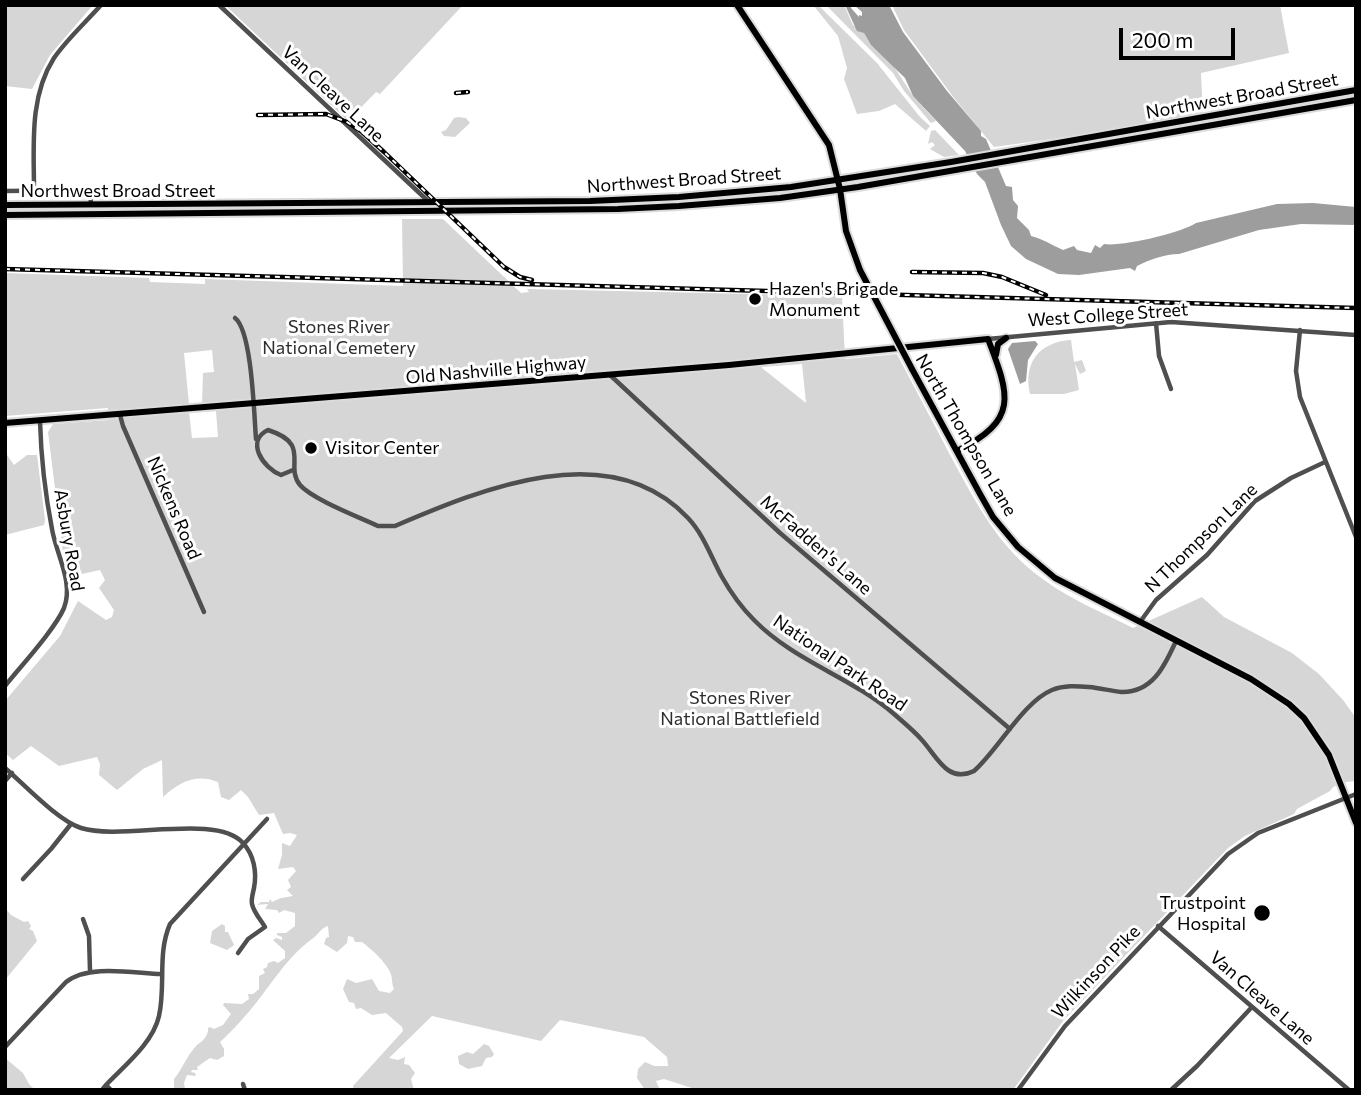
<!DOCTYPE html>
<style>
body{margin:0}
#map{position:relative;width:1361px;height:1095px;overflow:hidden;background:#fff;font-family:Commissioner,sans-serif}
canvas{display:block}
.frame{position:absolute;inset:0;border:7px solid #000;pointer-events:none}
.scale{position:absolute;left:1119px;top:28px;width:116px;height:32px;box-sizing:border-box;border:4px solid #000;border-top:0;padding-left:9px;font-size:21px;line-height:24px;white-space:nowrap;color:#000;-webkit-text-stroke:5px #fff;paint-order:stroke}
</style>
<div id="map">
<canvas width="1361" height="1095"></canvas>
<div class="frame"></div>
<div class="scale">200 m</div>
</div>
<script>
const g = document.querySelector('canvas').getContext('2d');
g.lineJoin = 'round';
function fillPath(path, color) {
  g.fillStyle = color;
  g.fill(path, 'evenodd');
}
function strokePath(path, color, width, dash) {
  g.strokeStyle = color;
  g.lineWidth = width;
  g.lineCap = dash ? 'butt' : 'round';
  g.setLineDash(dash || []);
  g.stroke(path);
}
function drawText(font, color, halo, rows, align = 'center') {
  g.font = font + ' Commissioner,sans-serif';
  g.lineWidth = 6;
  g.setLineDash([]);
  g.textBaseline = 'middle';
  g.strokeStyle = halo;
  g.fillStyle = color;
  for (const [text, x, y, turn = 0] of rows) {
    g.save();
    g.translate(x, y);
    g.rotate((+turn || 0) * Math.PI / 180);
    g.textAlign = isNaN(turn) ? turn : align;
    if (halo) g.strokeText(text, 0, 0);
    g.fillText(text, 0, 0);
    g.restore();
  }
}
fillPath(new Path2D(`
 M5 5H93L50 55 32 89 5 86Z
 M225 5H463L380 94 376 92 348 121Z
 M813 5H818L877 63 920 117 930 126 926 131 895 104 879 111 857 114 844 79 847 68 838 36Z
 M826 5H844L853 25 864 33 871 45 893 65 913 96 936 121 931 123 904 91 893 73Z
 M892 5H1280L1289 53 1201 73 1203 118 994 147 954 98 904 30Z
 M458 117 466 118 470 123 455 137 444 136 441 132 446 130 454 118Z
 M935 130 959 155 944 157 930 149 935 145 932 142 928 144 931 131Z
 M402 219H443L521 293 529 292 527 289 842 296 845 359 897 354C914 387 932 420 949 453 975 501 998 548 1044 580 1071 600 1104 613 1133 628L1202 597 1224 617 1292 653 1319 674 1343 700 1356 718V781C1346 782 1336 782 1330 791L1297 809 1294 814 1245 836 1228 848 1063 1021 1013 1090H698L664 1079 656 1081 660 1090H645L637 1078 638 1069 645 1062 654 1066H668L667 1057 644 1037 560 1020 541 1041 432 1016 389 1058 398 1060 405 1057 404 1064 409 1065 415 1073 411 1079 414 1090H354L353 1086 403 1031 402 1027 386 1013 372 1015 361 1008 356 1009 354 1003 349 1002 343 989 347 979 356 983 372 979 379 991 390 993 394 989C391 983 393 977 390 972 384 960 372 950 362 942H355L353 937 348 936 347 943 337 952 324 944 326 938 329 937 328 926C321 928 318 935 312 939 287 957 271 985 252 1008 242 1020 230 1033 220 1042L224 1049V1056L217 1060 210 1058 197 1067 198 1070H192L191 1072 195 1073 196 1076 187 1075 184 1083 185 1090H174V1079C183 1068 186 1057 196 1046 199 1043 205 1040 207 1034 208 1032 208 1030 208 1028L210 1027 214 1029 223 1025 231 1014 223 1005 224 1003 242 1004 249 999 248 994H253L259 989V976L265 973 263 969 267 967 268 963 274 961 278 963 285 958V951L273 940 276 938 282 940V937L277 935V933H286L295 926V913L284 910 279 913 277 910 265 909 268 904 257 905 261 902H269L270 899 272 902 281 898 293 896 287 890 291 887 288 880 296 871 293 867 278 869 282 855V843L290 846 297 835 290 833 283 834 274 813 259 815 248 797 241 790 229 800 221 797 218 782C196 773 179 782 163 797L162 760 143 769 117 790 99 775 100 764 97 757 59 766 31 746 13 760 5 753V701L60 636 78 601 106 620 112 617 114 610 99 588 105 580 100 570 82 574 75 555 63 553 48 432 53 424 109 420 108 408 5 416V273L149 278 150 282 205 284V279L403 286ZM212 350 214 372 203 373 202 403 189 404 184 353ZM802 364 806 403 762 368V367ZM216 411 218 437 192 438 189 412Z
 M1071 340 1074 362 1082 360 1086 371 1080 374 1075 364 1079 390 1064 394H1030C1023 363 1039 342 1071 340Z
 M5 452 14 465 27 455H37L45 520 44 525 5 535Z
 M5 908 11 915 24 922 28 921 31 926 29 929 33 931 37 941 5 980Z
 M222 924 225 926V932H228L234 945 227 950 210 943 212 931Z
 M484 1044 489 1046 494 1054 492 1057 486 1058 482 1066 468 1069 459 1064 458 1056 467 1052 473 1054Z
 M5 1058 23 1073 29 1084 35 1090H5Z`), '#d6d6d6');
fillPath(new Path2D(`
 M845 5H851V8L859 17V15L862 16V12L854 5H889L903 32 947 91 981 131V136L986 139 1006 186 1012 187 1013 200 1018 206 1017 218 1029 230 1031 236C1043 239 1052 245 1063 250L1074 246 1077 250 1091 253 1095 245 1100 248 1104 244C1121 247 1181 233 1196 223L1277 204 1313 203 1356 207V225L1301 224 1259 230 1179 254C1165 254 1149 260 1137 266L1135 271 1130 268 1079 275 1058 274 1026 259 1011 246 1001 225 985 182 977 174 965 151 913 96 905 78 871 45 864 33 857 31Z
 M1035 341 1038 344 1028 360 1026 381 1020 384 1008 349 1012 343Z`), '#9d9d9d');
const major = new Path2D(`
 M737 5 829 145 840 189 846 231 860 270
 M5 205 590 201 679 197 791 187 951 162 1356 90
 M5 215 618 209 679 206 780 198 858 187 1356 100
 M996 355 998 344 1006 338
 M912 369 980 494 993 517 1018 547 1055 578 1251 679 1289 704 1304 718 1329 755 1356 823
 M5 423 729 365 988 339C1010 396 1019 420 957 451`);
strokePath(major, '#dbdbdb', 10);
strokePath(new Path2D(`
 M219 5 428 201
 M34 190C34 146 29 97 54 58 67 39 86 22 101 5
 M5 191 90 190 91 204
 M235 318C252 331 254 414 256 439
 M1156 323 1159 356 1171 389
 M1300 330 1296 371 1300 397 1356 537
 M988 339 1171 322 1356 335
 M610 375 780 533 1010 729
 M120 415 123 426 204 612
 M293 470 281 475C263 468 245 441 268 430 312 444 284 465 300 485 312 499 359 517 378 526H395C482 489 610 435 688 518 704 535 711 557 722 577 731 593 741 607 754 620 794 661 851 677 894 714 903 722 913 730 921 739 937 756 947 784 974 771 998 750 1023 702 1052 690 1064 685 1077 686 1089 687 1100 688 1111 691 1121 692 1153 693 1165 665 1176 641
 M1140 622 1156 600 1207 555 1255 501 1291 478 1325 462
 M5 686C21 666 55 629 64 608 74 582 56 554 52 529 45 493 41 457 40 421
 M5 768C25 785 57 820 81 828 122 841 216 813 243 843 254 855 257 872 254 888 253 893 251 899 252 904 254 913 261 920 265 927L248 939 238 953
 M5 781 12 773
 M23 879 51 849 71 824
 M83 919 89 936 90 971
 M1158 926 1349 1090
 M5 1047 66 982C88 964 133 973 161 974
 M243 1084 245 1090
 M106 1085C124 1066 153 1043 159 1016 166 985 157 954 170 924L267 819
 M102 1090 106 1085 111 1090
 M1018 1090 1065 1026 1228 854 1258 833 1356 794
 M1171 1090 1197 1066 1251 1008`), '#4f4f4f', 4.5);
strokePath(major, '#000', 6);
const rail = new Path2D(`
 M456 93 468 92
 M258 115 326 114 347 122 362 132 384 152 504 267 520 277 532 280
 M5 269 1356 308
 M912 272 983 273 1002 277 1046 295`);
strokePath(rail, '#000', 4.5);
strokePath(rail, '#fff', 2, [5]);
const majorBridge = new Path2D(`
 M860 270 912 369`);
strokePath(majorBridge, '#dbdbdb', 10, []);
strokePath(majorBridge, '#000', 6);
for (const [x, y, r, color] of [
 [755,299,7,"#000"],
 [311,448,7,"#000"],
 [1262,913,9,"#000"]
]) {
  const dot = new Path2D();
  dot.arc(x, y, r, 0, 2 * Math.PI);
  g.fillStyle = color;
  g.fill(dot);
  strokePath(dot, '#fff', 2.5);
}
drawText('18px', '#000', '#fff', [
 ["Van Cleave Lane",333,94,43],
 ["Northwest Broad Street",1242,96,-10],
 ["Northwest Broad Street",684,180,-4],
 ["Northwest Broad Street",118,191],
 ["West College Street",1108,315,-4],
 ["Old Nashville Highway",496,370,-5],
 ["North Thompson Lane",966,435,60],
 ["Nickens Road",174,508,67],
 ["N Thompson Lane",1201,538,-44],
 ["Asbury Road",69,540,80],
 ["McFadden's Lane",816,545,41],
 ["National Park Road",840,663,34],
 ["Wilkinson Pike",1096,972,-47],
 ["Van Cleave Lane",1262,998,41]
]);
drawText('18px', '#000', '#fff', [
 ["Hazen's Brigade",769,289],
 ["Monument",769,310],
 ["Visitor Center",325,448],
 ["Trustpoint",1246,903,"right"],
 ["Hospital",1246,924,"right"]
], 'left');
drawText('18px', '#2d2d2d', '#fff', [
 ["Stones River",339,327],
 ["National Cemetery",339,348],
 ["Stones River",740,698],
 ["National Battlefield",740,719]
]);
</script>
